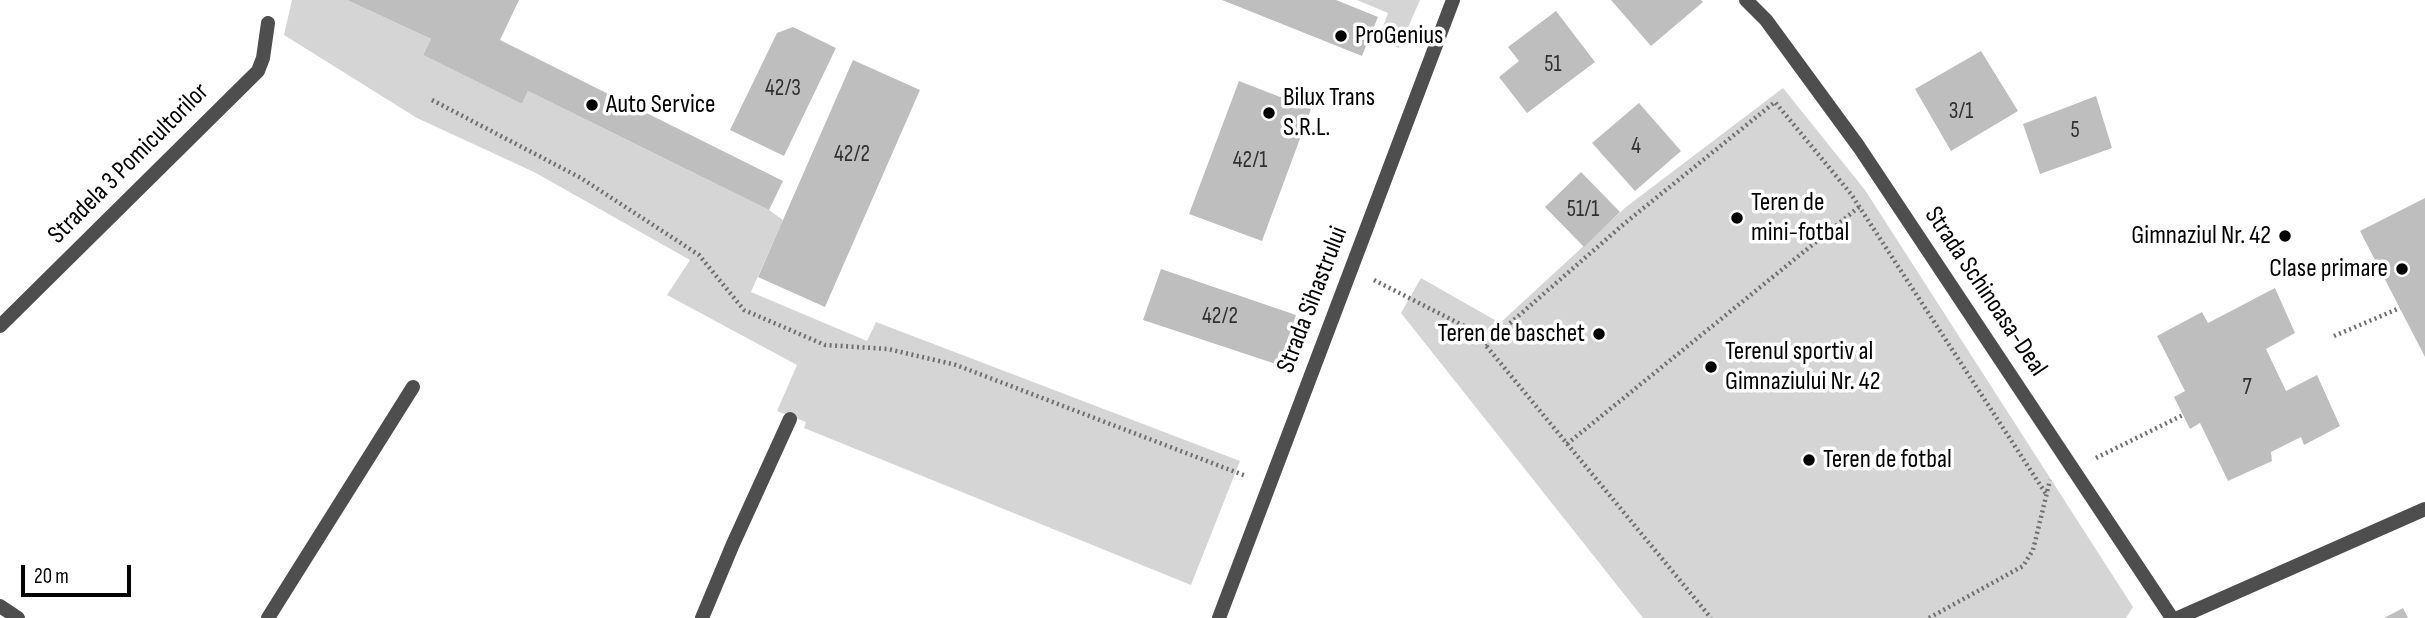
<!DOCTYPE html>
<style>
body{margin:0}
#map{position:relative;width:2425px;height:618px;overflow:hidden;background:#fff;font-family:"Sofia Sans Condensed",sans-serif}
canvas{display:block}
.scale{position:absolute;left:21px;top:565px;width:110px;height:32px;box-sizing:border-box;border:4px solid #000;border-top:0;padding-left:9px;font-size:21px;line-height:24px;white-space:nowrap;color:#000;-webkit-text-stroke:5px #fff;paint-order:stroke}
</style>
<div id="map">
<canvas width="2425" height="618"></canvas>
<div class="scale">20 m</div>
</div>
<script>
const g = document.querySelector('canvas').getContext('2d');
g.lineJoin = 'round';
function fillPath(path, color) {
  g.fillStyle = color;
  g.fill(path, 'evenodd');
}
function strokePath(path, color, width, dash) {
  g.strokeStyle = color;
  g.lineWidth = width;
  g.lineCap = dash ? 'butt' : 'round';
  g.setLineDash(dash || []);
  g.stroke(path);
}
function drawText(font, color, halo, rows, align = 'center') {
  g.font = font + ' "Sofia Sans Condensed",sans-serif';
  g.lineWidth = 7;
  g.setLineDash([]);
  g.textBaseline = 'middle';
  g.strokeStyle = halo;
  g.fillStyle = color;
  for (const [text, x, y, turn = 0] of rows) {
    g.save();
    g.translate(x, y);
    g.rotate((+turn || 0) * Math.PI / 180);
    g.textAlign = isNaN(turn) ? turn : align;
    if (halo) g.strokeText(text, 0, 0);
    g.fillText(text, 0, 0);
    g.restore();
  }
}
fillPath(new Path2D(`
 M292 0H347L431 39 423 55 522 104 528 91 769 210 783 220 751 292 867 341 876 322 1240 461 1191 585 804 428 806 422 777 411 797 365 667 295 690 260 534 172 417 118 284 35Z
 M1357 0H1420L1399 48 1378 40 1388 13Z
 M1783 88 1865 190 2133 607 2126 618H1643L1401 313 1421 278 1500 323 1626 207Z`), '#d5d5d5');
fillPath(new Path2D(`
 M347 0H519L500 40 783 181 769 210 528 91 522 104 423 55 431 39Z
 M1222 0H1336L1378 17 1362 56Z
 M1611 0H1701L1703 2 1651 46Z
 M1556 11 1595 62 1527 113 1499 77 1519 61 1508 47Z
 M793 27 836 48 784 156 730 130 777 33Z
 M1981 51 2018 111 1951 151 1915 89Z
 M853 60 920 90 825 307 758 277Z
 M1239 81 1311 109 1262 241 1189 214Z
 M2096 96 2112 148 2040 174 2023 124Z
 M1639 103 1681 151 1635 191 1592 143Z
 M1581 172 1620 212 1584 247 1545 207Z
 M2425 198V357L2360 231Z
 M1161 269 1296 315 1279 365 1143 320Z
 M2275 288 2295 333 2266 349 2286 391 2317 375 2340 426 2304 445 2301 437 2271 452 2272 461 2228 481 2200 423 2190 429 2174 397 2185 391 2157 336 2202 312 2208 323Z
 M2403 608 2408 618H2384Z`), '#bebebe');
strokePath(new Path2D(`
 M432 100 581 178 699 255 744 310 825 345 888 349 956 365 1246 476
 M1374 280 1474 331 1711 618
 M2334 336 2400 308
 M1485 345 1625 223 1775 102 1851 194 2046 494
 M1567 444 1859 207
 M2096 458 2183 415
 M1929 618 2023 566 2033 550 2050 480`), '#707070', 4.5, [2, 3.5]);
strokePath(new Path2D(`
 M1746 0 1766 20 1859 147 2172 618
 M0 326 258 71 263 58 268 23
 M0 606 18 618
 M268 618 413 387
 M702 618 733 544 790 419
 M2178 618 2425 509`), '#4e4e4e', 14);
strokePath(new Path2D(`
 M1219 618 1453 0`), '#4e4e4e', 14);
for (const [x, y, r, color] of [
 [1341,36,7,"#000"],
 [592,105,7,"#000"],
 [1269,113,7,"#000"],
 [1737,218,7,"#000"],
 [2285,236,7,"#000"],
 [2402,269,7,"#000"],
 [1599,334,7,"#000"],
 [1711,367,7,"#000"],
 [1809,460,7,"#000"]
]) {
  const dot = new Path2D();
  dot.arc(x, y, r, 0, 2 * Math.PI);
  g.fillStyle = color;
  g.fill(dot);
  strokePath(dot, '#fff', 2.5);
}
drawText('23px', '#303030', null, [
 ["51",1553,65],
 ["42/3",783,89],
 ["3/1",1961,112],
 ["5",2075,131],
 ["4",1636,147],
 ["42/2",852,155],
 ["42/1",1250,161],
 ["51/1",1583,210],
 ["42/2",1220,317],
 ["7",2247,388]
]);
drawText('26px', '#000', '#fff', [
 ["ProGenius",1355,36],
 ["Bilux Trans",1283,98],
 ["S.R.L.",1283,128],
 ["Auto Service",606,105],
 ["Teren de",1751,203],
 ["mini-fotbal",1751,233],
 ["Gimnaziul Nr. 42",2271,236,"right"],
 ["Clase primare",2388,269,"right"],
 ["Teren de baschet",1585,334,"right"],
 ["Terenul sportiv al",1725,352],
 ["Gimnaziului Nr. 42",1725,382],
 ["Teren de fotbal",1823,460]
], 'left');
drawText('26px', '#000', '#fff', [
 ["Stradela 3 Pomicultorilor",129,164,-45],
 ["Strada Schinoasa-Deal",1985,292,56],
 ["Strada Sihastrului",1313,300,-69]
]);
</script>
